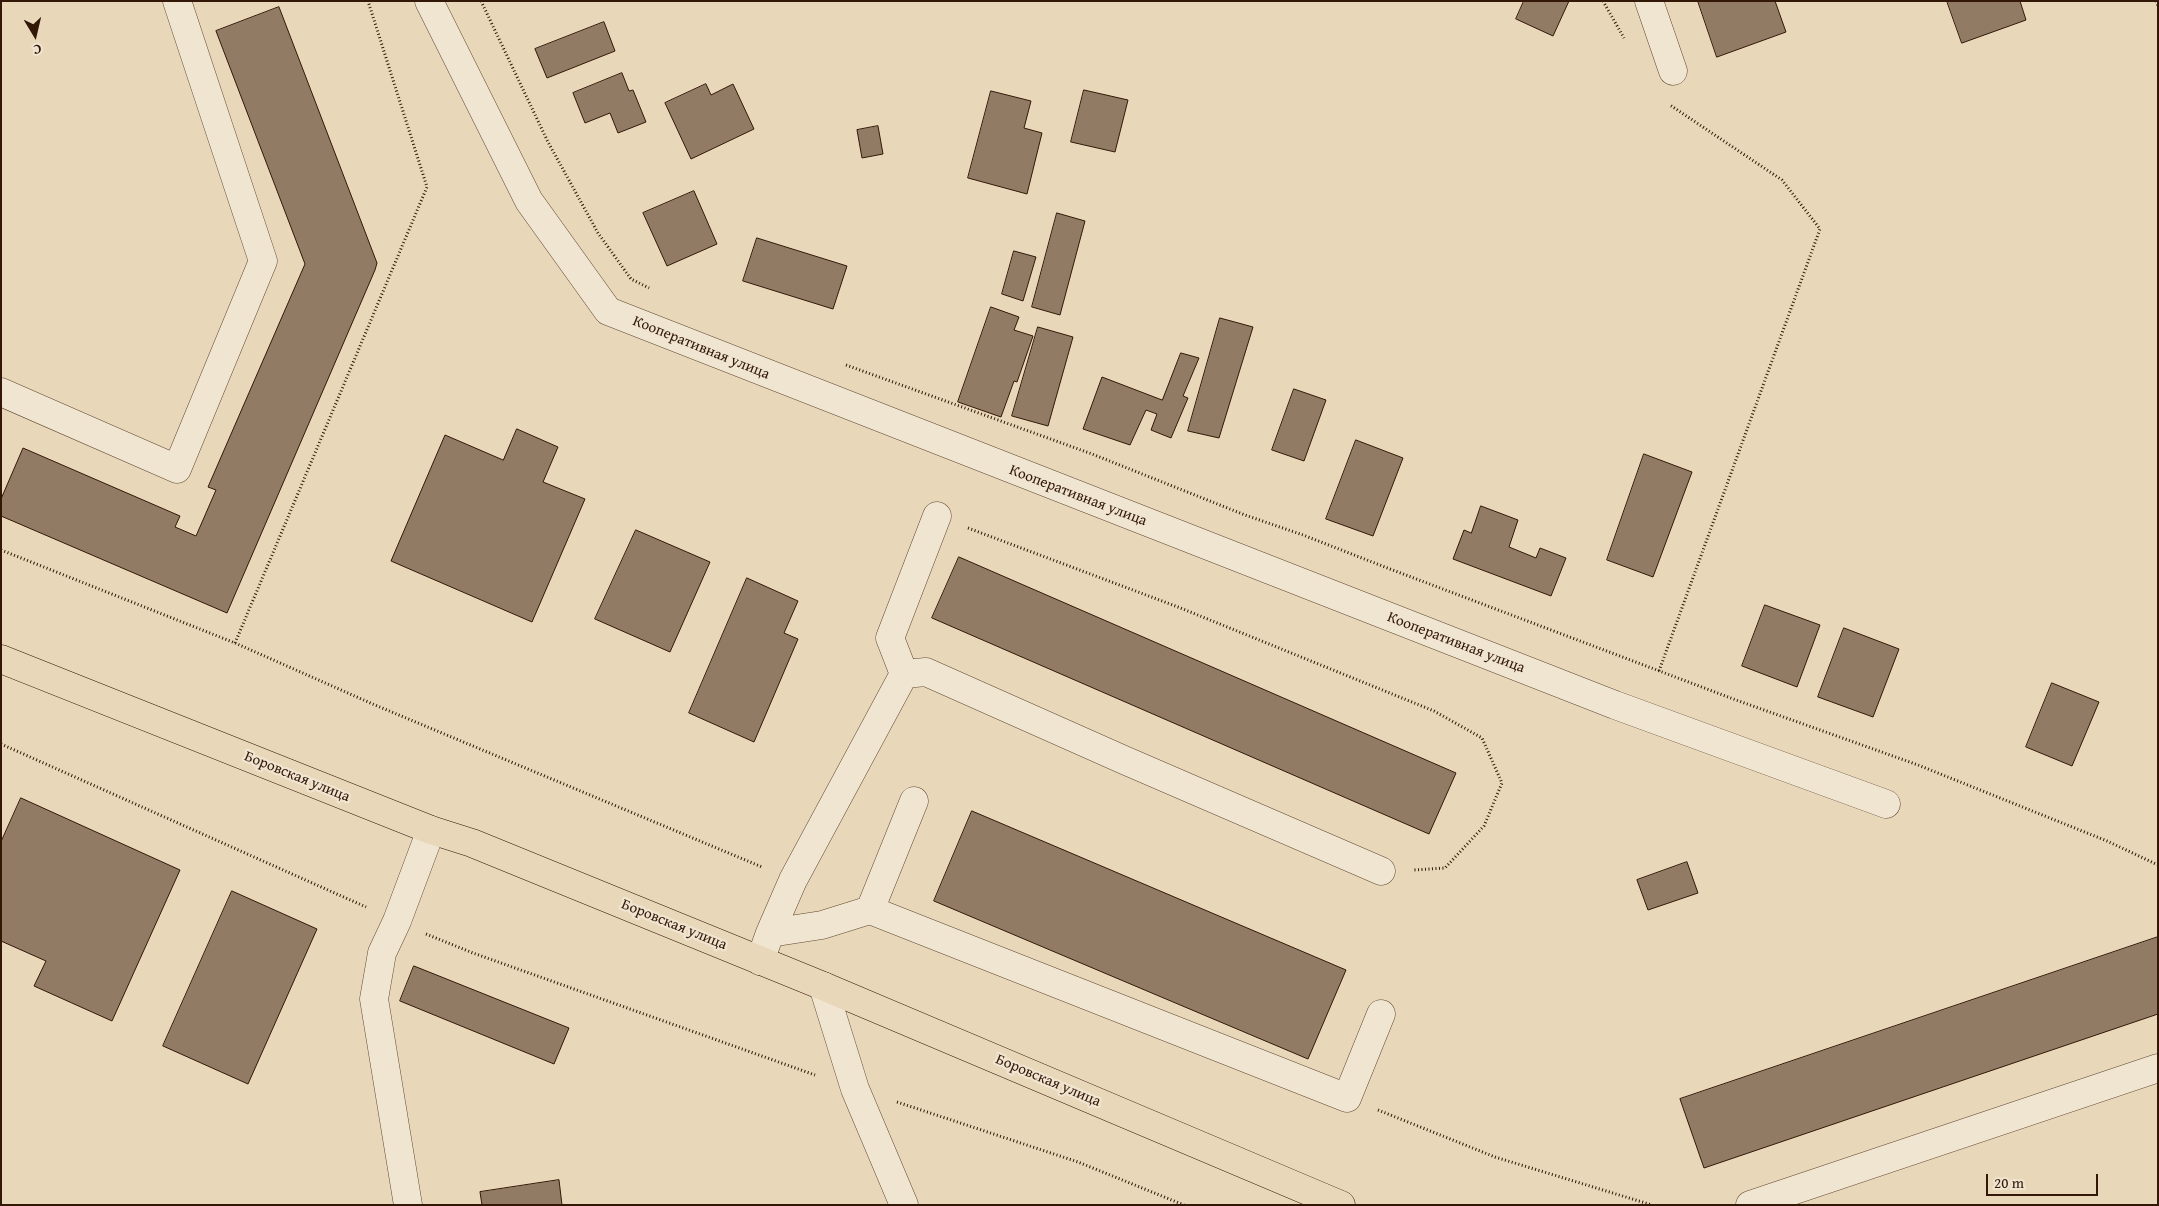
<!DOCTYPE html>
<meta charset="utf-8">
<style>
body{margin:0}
#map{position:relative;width:2159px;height:1206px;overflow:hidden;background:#e8d7b8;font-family:"Gentium Book Plus",serif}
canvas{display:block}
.frame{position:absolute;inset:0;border:2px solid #331808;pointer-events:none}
.north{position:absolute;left:10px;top:10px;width:50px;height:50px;-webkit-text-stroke:4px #f0e5d1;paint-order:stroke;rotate:171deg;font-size:14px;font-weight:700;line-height:20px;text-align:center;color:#331808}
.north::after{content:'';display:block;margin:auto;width:18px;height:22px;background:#331808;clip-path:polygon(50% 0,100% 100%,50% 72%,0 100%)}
.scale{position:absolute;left:1986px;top:1174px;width:112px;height:22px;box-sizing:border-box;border:2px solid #331808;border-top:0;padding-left:6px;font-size:15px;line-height:18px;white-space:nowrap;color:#331808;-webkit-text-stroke:4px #f0e5d1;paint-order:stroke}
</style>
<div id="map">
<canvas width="2159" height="1206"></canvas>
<div class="frame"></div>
<div class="north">С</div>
<div class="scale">20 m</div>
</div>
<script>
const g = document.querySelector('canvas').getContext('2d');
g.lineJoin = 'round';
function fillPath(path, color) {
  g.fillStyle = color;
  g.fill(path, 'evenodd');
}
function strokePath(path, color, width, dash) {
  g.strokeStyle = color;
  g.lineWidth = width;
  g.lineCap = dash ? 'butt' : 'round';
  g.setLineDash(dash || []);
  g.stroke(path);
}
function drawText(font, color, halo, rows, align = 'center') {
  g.font = font + ' "Gentium Book Plus",serif';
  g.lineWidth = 4.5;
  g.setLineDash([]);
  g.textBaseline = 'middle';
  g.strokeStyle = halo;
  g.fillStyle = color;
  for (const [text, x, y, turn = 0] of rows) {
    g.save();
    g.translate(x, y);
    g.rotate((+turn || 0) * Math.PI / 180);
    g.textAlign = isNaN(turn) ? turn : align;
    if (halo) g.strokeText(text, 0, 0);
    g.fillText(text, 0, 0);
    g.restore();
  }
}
const building = new Path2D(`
 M1524 1H1569L1553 36 1516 19Z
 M1698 1H1775L1786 32 1717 57Z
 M1947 1H2020L2026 20 1962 43Z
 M279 7 377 263 375 270 227 613 1 516V499L23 448 180 516 175 527 196 536 216 490 208 487 305 264 216 31Z
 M604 22 615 51 547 78 535 49Z
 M622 73 629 91 633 90 646 122 618 133 610 113 585 123 573 93Z
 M706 84 711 95 733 84 754 129 691 159 665 103Z
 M1084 90 1128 100 1115 152 1071 142Z
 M991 91 1031 101 1024 128 1042 133 1027 194 968 178Z
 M878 126 883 154 862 158 857 130Z
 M694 191 717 244 667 266 643 213Z
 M1057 213 1085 221 1060 315 1032 307Z
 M757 238 847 266 833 309 743 281Z
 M1014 251 1036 257 1023 301 1002 294Z
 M991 307 1019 317 1014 330 1033 336 1017 382 1014 381 1001 417 958 402Z
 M1220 318 1253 327 1219 438 1188 431Z
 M1038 327 1073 337 1048 426 1012 416Z
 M1181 353 1199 358 1183 396 1188 398 1171 438 1151 430 1157 414 1146 410 1130 445 1083 429 1102 377 1162 400Z
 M1294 389 1326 400 1304 461 1272 450Z
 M517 429 558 447 543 482 585 499 532 622 391 561 445 435 503 460Z
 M1356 440 1403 458 1373 536 1326 519Z
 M1644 454 1692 472 1653 577 1607 560Z
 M1481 506 1518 520 1509 547 1536 558 1540 548 1566 558 1551 596 1453 559 1464 530 1471 533Z
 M636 530 710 562 670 652 595 619Z
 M959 557 1456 773 1429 834 932 618Z
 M747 578 798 601 784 633 798 639 754 742 689 713Z
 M1765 605 1820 625 1797 687 1742 666Z
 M1844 628 1899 649 1873 717 1818 697Z
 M2052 683 2099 702 2072 766 2026 747Z
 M21 798 180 870 112 1021 34 986 46 961 1 941V842Z
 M972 811 1346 970 1308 1059 934 901Z
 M1687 862 1698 893 1648 910 1637 880Z
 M232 891 317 929 248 1084 163 1046Z
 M2158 937V1014L1704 1168 1680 1099Z
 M414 966 569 1028 554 1064 400 1001Z
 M559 1180 562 1205H482L480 1192Z`);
fillPath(building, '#917b64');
strokePath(building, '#331808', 1);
const minor = new Path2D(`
 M429 1 529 201 608 311 1615 705 1886 804
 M1649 1 1673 71
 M1 392 177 469 263 261 177 1
 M904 674 890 638 937 516
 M870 910 1347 1098 1381 1014
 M770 933 822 925 870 910 914 801
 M760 961 770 933 793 880 904 674 926 672 1124 760 1381 871
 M823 986 855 1089 904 1205
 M408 1205 374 999 382 953 397 921 431 830
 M1750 1205 2158 1068`);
const major = new Path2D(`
 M1 659 431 830 472 843 823 986 1341 1205`);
strokePath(minor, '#604834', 29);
strokePath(major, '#331808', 29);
strokePath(new Path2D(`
 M481 1 548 142 598 233 631 279 649 288
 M1603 1 1624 38
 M2156 1 2158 6
 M846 365 1092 454 1245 515 1303 535 1390 569 1736 700 1918 765 2107 841 2158 865
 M968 528 1178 607 1434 711 1482 738 1502 783 1484 826 1445 868 1413 870
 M1 550 235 643 375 705 762 867
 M235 643 427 187 368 1
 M1659 671 1820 229 1782 180 1670 105
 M1 744 366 907
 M426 934 473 953 815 1075
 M897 1102 1078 1162 1184 1205
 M1378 1110 1495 1157 1652 1205`), '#331808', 3, [1, 2.5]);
strokePath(minor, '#f0e5d1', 28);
strokePath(major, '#e8d7b8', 28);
drawText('15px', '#331808', '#f0e5d1', [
 ["Кооперативная улица",701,348,22],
 ["Кооперативная улица",1078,496,21],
 ["Кооперативная улица",1456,643,21],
 ["Боровская улица",297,777,22],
 ["Боровская улица",674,925,22],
 ["Боровская улица",1048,1081,23]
]);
</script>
